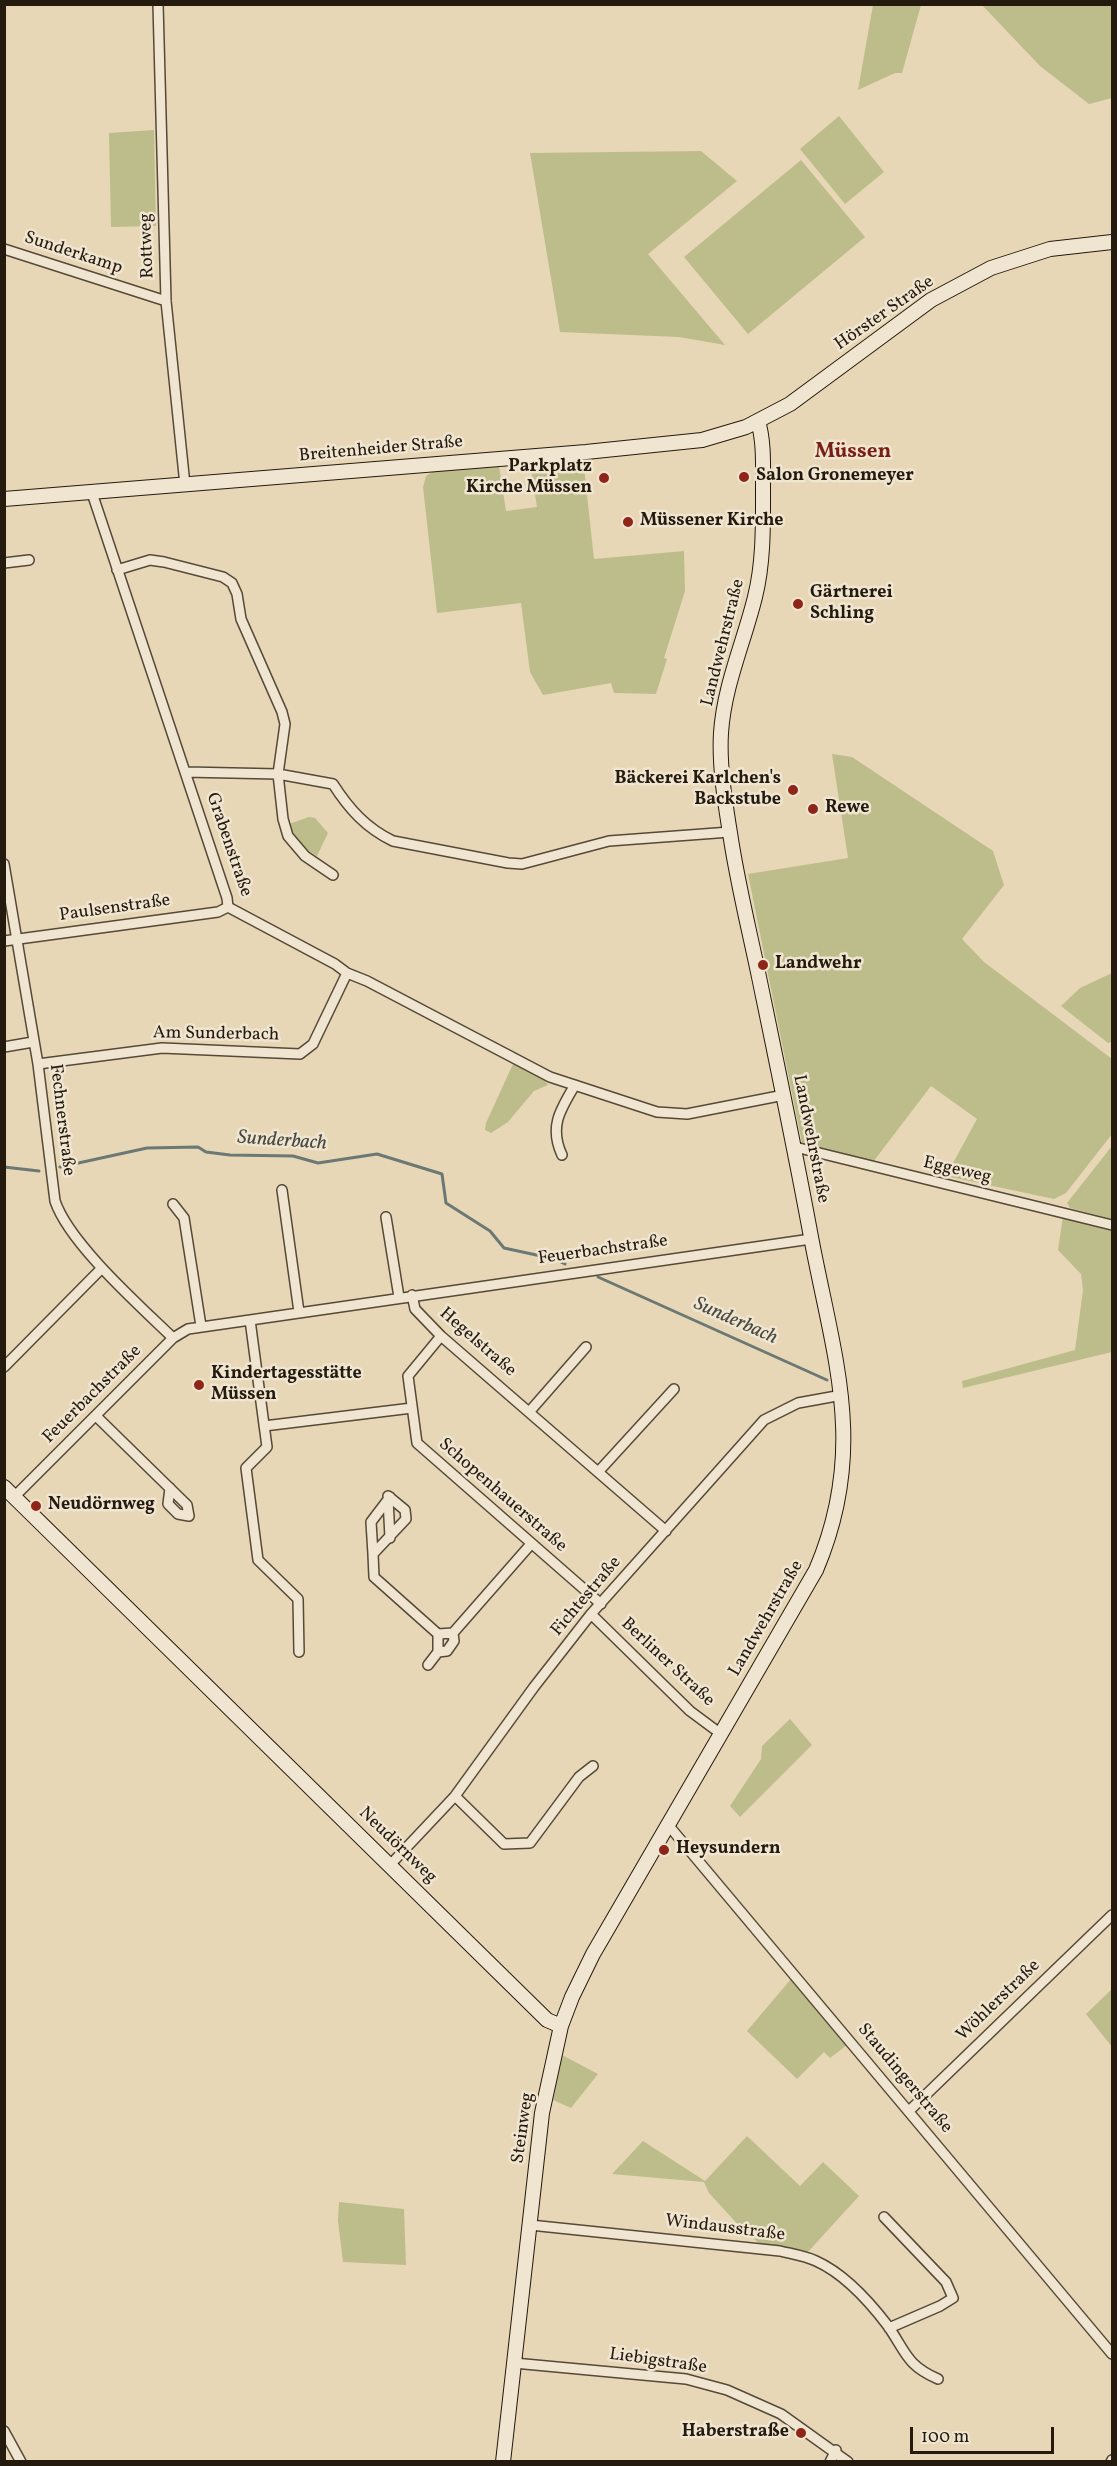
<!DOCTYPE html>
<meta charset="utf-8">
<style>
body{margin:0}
#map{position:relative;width:1117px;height:2466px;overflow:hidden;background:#e7d7b6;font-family:Vollkorn,serif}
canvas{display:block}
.frame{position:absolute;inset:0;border:6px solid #251a0e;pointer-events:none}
.scale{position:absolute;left:910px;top:2427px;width:144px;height:27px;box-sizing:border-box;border:3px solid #251a0e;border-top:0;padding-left:8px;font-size:18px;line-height:21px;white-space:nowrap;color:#251a0e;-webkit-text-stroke:4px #efe5d0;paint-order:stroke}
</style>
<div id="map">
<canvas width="1117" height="2466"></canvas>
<div class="frame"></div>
<div class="scale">100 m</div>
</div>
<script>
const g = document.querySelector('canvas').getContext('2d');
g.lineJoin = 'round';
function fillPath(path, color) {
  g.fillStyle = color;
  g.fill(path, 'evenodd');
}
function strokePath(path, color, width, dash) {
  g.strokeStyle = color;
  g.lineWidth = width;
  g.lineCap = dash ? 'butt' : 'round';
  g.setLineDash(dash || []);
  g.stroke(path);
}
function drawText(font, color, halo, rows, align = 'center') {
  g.font = font + ' Vollkorn,serif';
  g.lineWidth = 5;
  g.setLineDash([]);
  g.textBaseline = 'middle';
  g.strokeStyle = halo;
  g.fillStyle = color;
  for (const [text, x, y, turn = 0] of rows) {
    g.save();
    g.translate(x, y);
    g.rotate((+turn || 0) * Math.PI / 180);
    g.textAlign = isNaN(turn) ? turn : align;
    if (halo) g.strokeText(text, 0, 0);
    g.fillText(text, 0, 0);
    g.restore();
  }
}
fillPath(new Path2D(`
 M873 5H921L902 73H895L858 90Z
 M982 5H1112V98L1089 104 1040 66Z
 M839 116 884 172 845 204 800 149Z
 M154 130 156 226 111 227 109 133Z
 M701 151 737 181 648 254 725 345 679 337 560 332 530 153Z
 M801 160 865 237 748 334 684 257Z
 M583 458 594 559 684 551 685 591 664 658 667 659 656 694 614 693 611 683 543 695 530 672 521 603 437 613 423 487 426 476 434 471 499 466 506 511 537 507 530 464Z
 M832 754 852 757 993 851 1004 885 962 939 984 962 1112 1059V1134L1066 1193 1054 1199 946 1176 977 1119 931 1086 873 1162 802 1143 748 874 848 858Z
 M309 817 315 818 328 833 317 856C303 848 293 840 289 824Z
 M1112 973V1042L1108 1043 1061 1006 1080 988Z
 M513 1064 543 1077 548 1085 534 1091 508 1122 491 1133 485 1130 486 1123Z
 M1112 1146V1219L1070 1208 1067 1203Z
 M1063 1216 1112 1231V1352L963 1388 962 1381 1075 1350 1083 1290 1081 1274 1058 1250Z
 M790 1719 812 1745 740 1817 730 1806 761 1759 762 1746Z
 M791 1979 847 2045 830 2058 824 2052 797 2079 747 2031Z
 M1112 1989V2047L1086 2014Z
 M562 2055 598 2074 571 2108 553 2100Z
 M747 2136 800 2186 823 2162 859 2196 807 2253 760 2244 742 2229 709 2193 704 2182 612 2174 643 2141 705 2181Z
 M339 2202 404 2209 406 2265 343 2262 338 2221Z`), '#bcbd8a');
strokePath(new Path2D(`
 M4 1167 39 1171
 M60 1167 147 1148 198 1147 206 1152 230 1155 293 1156 318 1163 377 1154 442 1174 446 1203 490 1231 504 1248 555 1259 565 1264
 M598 1277 827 1380`), '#6c7874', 3);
const street = new Path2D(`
 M158 4 166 301 185 485
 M4 249 166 301
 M92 493 227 898 228 907
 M4 563 29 560
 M117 570 150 560 164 562 223 577 232 583 237 594 241 619 282 712 285 724 278 774 283 819 288 836 305 856 333 875
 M186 772 278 774 333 784C349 809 366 828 393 841L508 863 522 864 609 841 730 832
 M4 864 38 1064 55 1201C69 1243 139 1305 173 1338
 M228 907 335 964 347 973 367 981 550 1077 657 1112 687 1114 784 1095
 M4 941 218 912 228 907
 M4 1047 33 1042
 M38 1064 162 1048 300 1054 313 1044 347 973
 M795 1147 1112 1225
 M562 1155C549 1127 560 1110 575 1085
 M282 1190 299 1312
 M173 1204 184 1218 201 1326
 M386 1217 399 1297
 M412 1295 415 1309 441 1336 666 1531
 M250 1320 267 1447 246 1468 258 1560 298 1599 299 1652
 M441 1336 408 1376 417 1443 601 1604
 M4 1367 102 1268
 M530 1411 586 1347
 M96 1416 187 1505 189 1516 178 1514 168 1504 170 1488
 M264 1426 412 1408
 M599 1471 674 1389
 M15 1496 173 1338 188 1329 811 1239
 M388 1496 405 1510 406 1519 373 1554 374 1577 438 1634
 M388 1499 390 1538
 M373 1554 371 1522 390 1497
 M591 1614 690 1711 721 1734
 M438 1652 447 1651 454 1641 453 1633
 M428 1665 438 1652V1634L453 1633 531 1544
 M455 1796 504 1844 530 1843 579 1777 593 1766
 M669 1826 1112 2354
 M390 1865 455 1796 534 1687 591 1614 764 1420 798 1403 842 1395
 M909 2111 1112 1915
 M884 2217 946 2282 953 2298 940 2306 889 2328
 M530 2225 780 2251C792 2254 805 2256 816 2261 845 2274 869 2301 888 2326 906 2352 906 2365 938 2379
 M514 2363 686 2379 727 2390 781 2414 848 2462
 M4 2431 21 2462
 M830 2462 836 2450
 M1111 2462 1112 2460`);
const secondary = new Path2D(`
 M4 499 586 452 702 440 746 427 790 404 931 300 991 268 1050 249 1112 242
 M4 1487 547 2020 561 2026
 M503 2462 542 2113 561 2026 572 1997 593 1954 816 1570C868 1448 834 1359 811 1237 795 1150 777 1064 759 977 749 929 737 881 730 833 725 802 719 765 721 733 724 686 744 642 755 597 764 561 763 522 763 485 763 464 764 441 758 421`);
strokePath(street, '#564938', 12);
strokePath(secondary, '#251a0e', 16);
strokePath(street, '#efe5d0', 9);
strokePath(secondary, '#efe5d0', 14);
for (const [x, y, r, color] of [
 [744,477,6,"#8f2418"],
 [604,478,6,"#8f2418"],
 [628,522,6,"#8f2418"],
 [798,604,6,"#8f2418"],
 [793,790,6,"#8f2418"],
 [813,809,6,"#8f2418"],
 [763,965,6,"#8f2418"],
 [199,1385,6,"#8f2418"],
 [36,1506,6,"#8f2418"],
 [664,1850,6,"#8f2418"],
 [801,2433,6,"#8f2418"]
]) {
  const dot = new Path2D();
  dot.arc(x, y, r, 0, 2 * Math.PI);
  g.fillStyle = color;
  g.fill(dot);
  strokePath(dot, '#efe5d0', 2);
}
drawText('18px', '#251a0e', '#efe5d0', [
 ["Rottweg",148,246,-92],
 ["Sunderkamp",73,254,18],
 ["Hörster Straße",885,314,-35],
 ["Breitenheider Straße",381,450,-5],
 ["Landwehrstraße",724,643,-76],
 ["Grabenstraße",228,845,71],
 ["Paulsenstraße",115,909,-8],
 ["Am Sunderbach",216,1035,1],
 ["Fechnerstraße",61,1120,83],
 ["Landwehrstraße",810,1139,79],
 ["Eggeweg",957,1171,13],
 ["Feuerbachstraße",603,1251,-8],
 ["Hegelstraße",477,1343,41],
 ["Feuerbachstraße",93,1395,-45],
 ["Schopenhauerstraße",502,1496,41],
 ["Fichtestraße",587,1597,-50],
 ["Landwehrstraße",767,1619,-60],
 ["Berliner Straße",667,1663,43],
 ["Neudörnweg",397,1846,44],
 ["Wöhlerstraße",999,2001,-44],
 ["Staudingerstraße",904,2079,50],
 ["Steinweg",524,2128,-82],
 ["Windausstraße",725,2229,7],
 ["Liebigstraße",658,2362,8]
]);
drawText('bold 18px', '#251a0e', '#efe5d0', [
 ["Parkplatz",592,468,"right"],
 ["Kirche Müssen",592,489,"right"],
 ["Salon Gronemeyer",756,477],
 ["Müssener Kirche",640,522],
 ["Gärtnerei",810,594],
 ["Schling",810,615],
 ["Bäckerei Karlchen's",781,780,"right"],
 ["Backstube",781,801,"right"],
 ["Rewe",825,809],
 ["Landwehr",775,965],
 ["Kindertagesstätte",211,1375],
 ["Müssen",211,1396],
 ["Neudörnweg",48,1506],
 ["Heysundern",676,1850],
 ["Haberstraße",789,2433,"right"]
], 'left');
drawText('italic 20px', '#484941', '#efe5d0', [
 ["Sunderbach",282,1142,4],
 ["Sunderbach",735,1322,24]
]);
drawText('bold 21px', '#7a1f14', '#efe5d0', [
 ["Müssen",853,453]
]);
</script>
